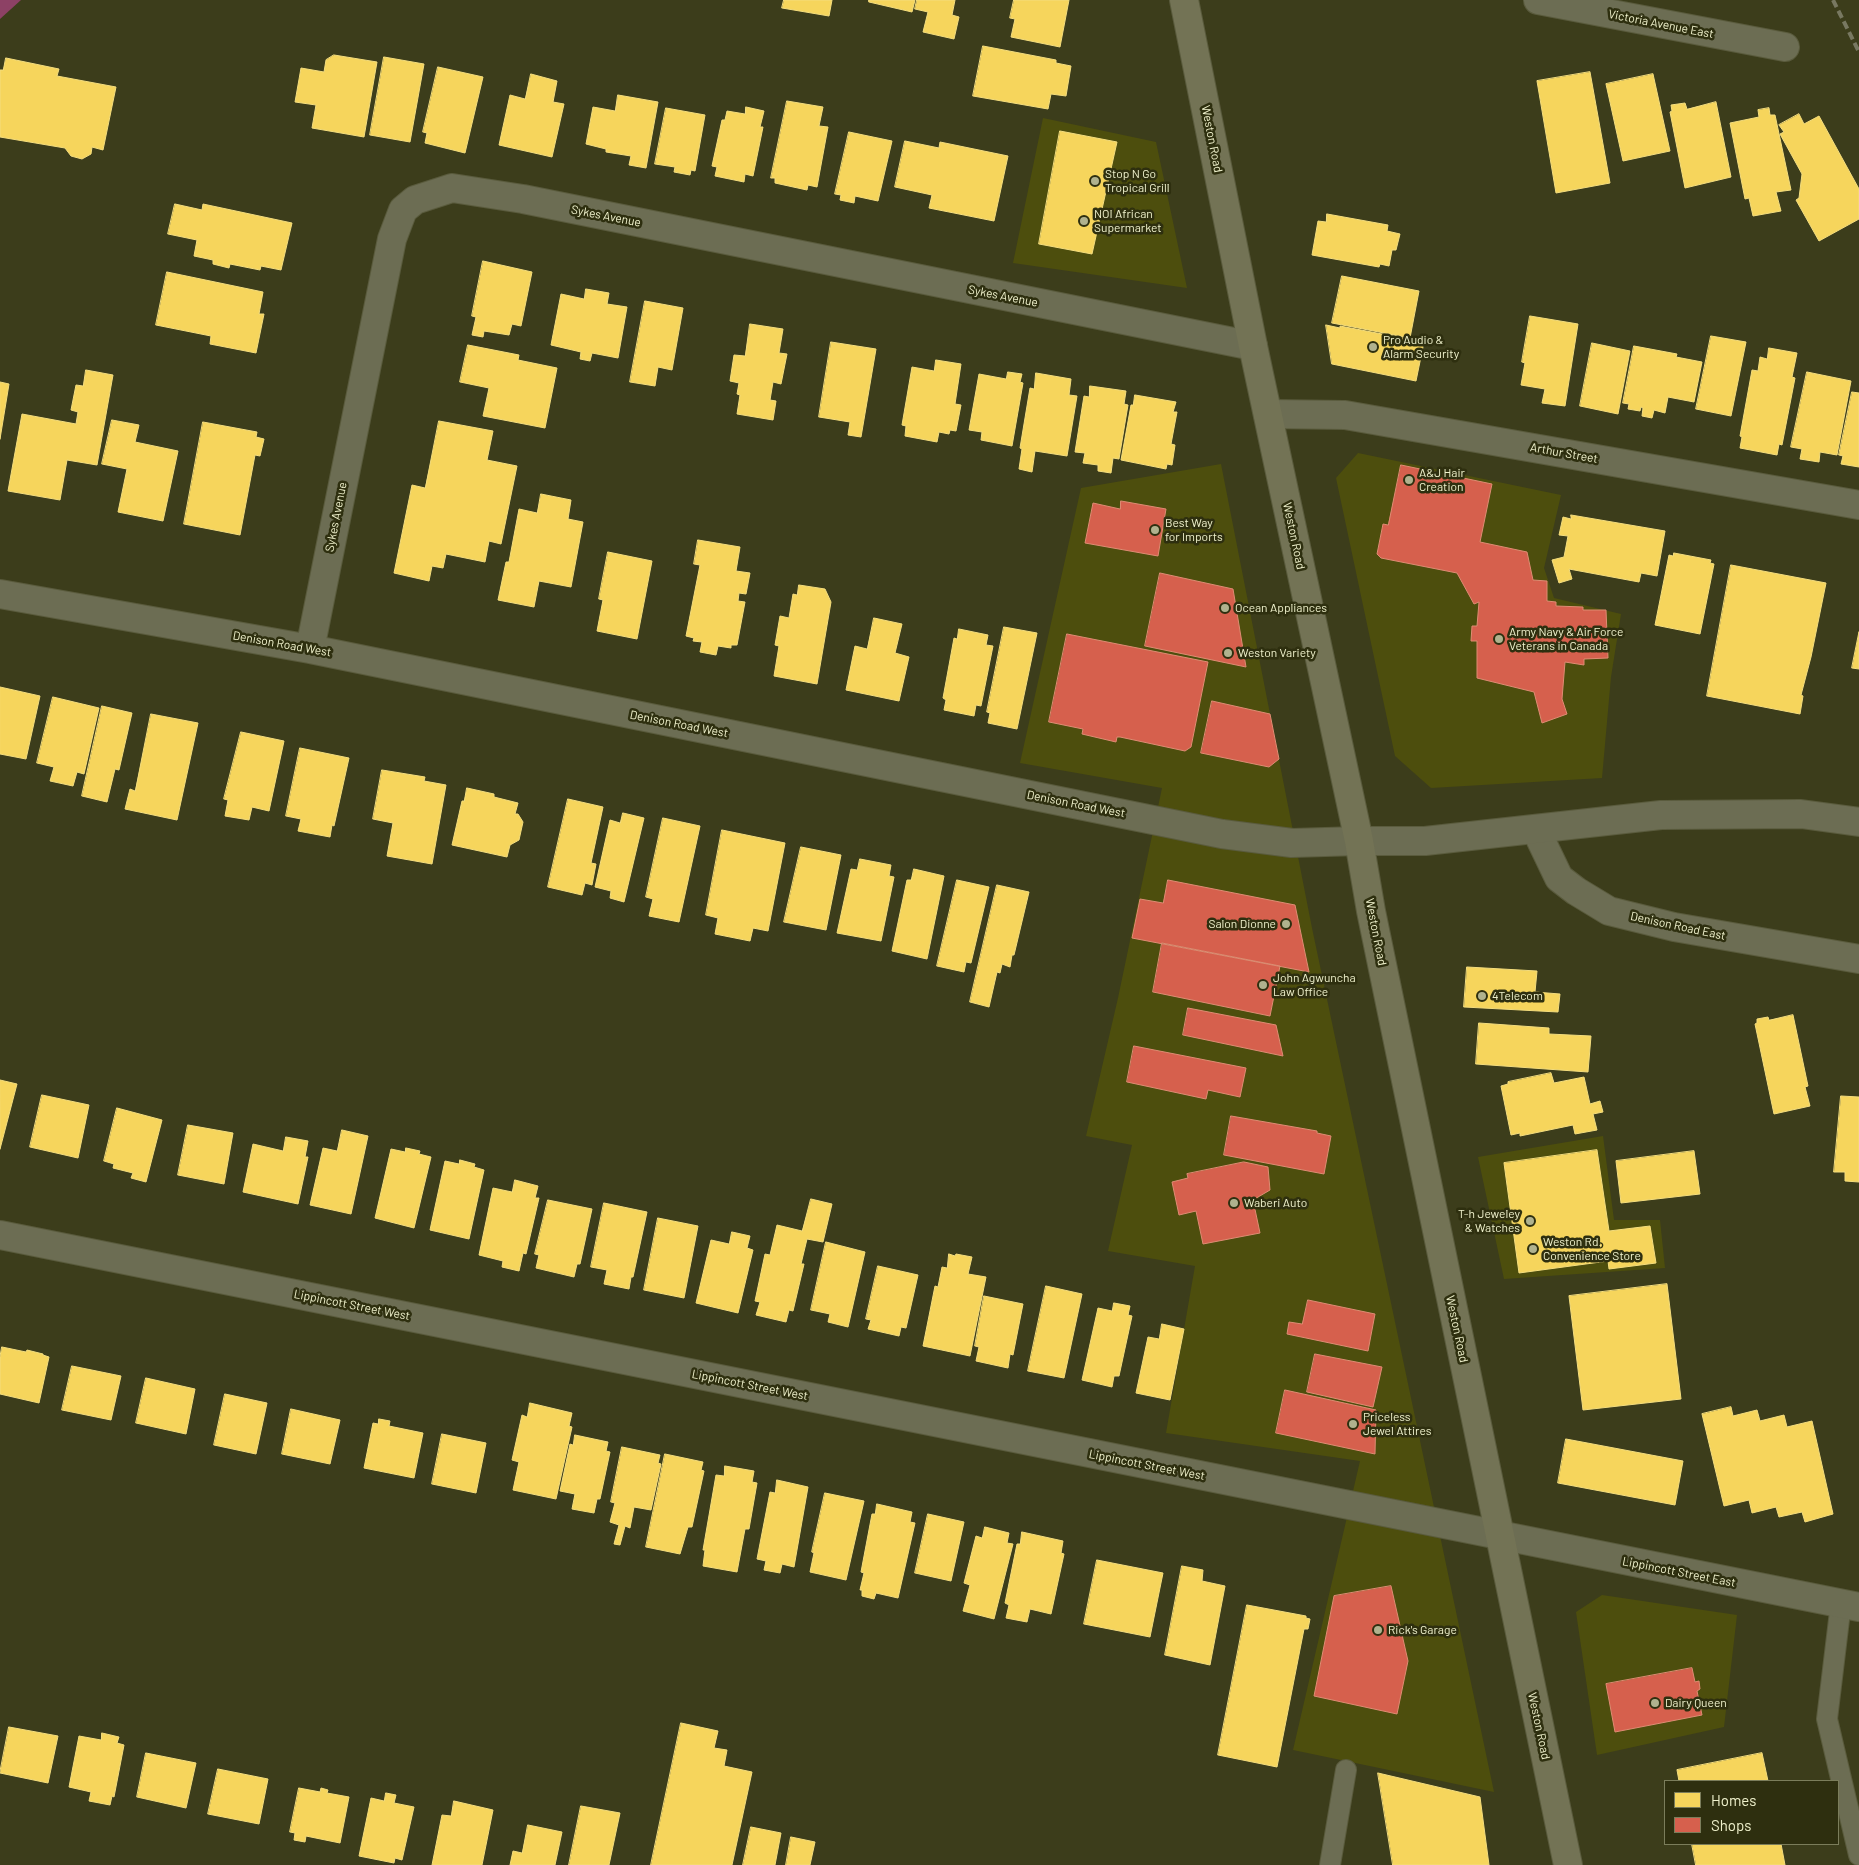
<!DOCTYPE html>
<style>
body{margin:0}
#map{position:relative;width:1859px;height:1865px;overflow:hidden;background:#3c3d1b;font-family:Barlow,sans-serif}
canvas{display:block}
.legend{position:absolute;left:1664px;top:1780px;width:175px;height:65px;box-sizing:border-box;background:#2e2f0f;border:1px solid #7b7d5b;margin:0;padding:6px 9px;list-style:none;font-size:15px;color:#eff1cc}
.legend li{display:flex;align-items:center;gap:10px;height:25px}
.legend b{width:25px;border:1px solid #7b7d5b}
</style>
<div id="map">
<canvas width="1859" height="1865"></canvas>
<ul class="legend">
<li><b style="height:14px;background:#f6d55c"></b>Homes</li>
<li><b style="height:14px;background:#d6604d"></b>Shops</li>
</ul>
</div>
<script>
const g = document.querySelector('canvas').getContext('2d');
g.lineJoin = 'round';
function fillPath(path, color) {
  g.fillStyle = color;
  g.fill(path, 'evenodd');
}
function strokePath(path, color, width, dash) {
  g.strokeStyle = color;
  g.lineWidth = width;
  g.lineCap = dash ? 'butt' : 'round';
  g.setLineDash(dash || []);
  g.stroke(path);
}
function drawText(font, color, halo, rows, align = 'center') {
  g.font = font + ' Barlow,sans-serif';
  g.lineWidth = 5;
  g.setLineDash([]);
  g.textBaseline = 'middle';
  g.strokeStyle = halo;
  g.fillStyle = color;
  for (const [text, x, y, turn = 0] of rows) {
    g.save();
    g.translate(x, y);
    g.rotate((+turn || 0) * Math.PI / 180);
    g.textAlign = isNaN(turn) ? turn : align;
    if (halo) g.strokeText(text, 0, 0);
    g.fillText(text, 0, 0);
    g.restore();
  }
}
fillPath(new Path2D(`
 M1043 118 1156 142 1187 288 1013 263Z
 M1358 453 1561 495 1544 568 1554 598 1621 614 1611 677 1602 778 1431 788 1395 756 1336 478Z
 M1221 464 1312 928 1494 1792 1293 1750 1360 1461 1166 1433 1195 1266 1108 1251 1132 1145 1086 1136 1118 998 1162 788 1020 763 1081 488Z
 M1603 1136 1614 1220H1660L1665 1268 1504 1279 1478 1157Z
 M1602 1595 1737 1615 1724 1727 1597 1755 1576 1612Z`), '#4d4e0d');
fillPath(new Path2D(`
 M0 0H21L0 19Z`), '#8d4165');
const homes = new Path2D(`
 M784 0H832L829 16 782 8Z
 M869 0H915L912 12 869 2Z
 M917 0H955L952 15 959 17 954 39 923 32 928 12 915 9Z
 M1014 0H1069L1060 47 1011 37 1015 19 1010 18Z
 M983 46 1056 60V63L1071 66 1066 96 1051 94 1048 109 973 96Z
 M334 55 377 62 364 137 312 128 316 105 295 102 301 68 324 72 326 60Z
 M384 57 424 64 410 142 370 135Z
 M6 58 59 69 57 76 116 87 103 150 92 147 91 154 82 159 71 156 65 148 0 137V70H3Z
 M438 67 483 77 465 153 425 143 427 133 423 132Z
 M1590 72 1610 183 1556 193 1537 81Z
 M531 74 557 81 553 102 564 104 552 157 499 145 510 95 525 99Z
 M1653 74 1670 151 1623 161 1606 84Z
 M618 95 658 102 646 168 629 165 631 156 606 152V149L586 144 593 107 615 111Z
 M787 101 823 107 819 126 828 127 817 187 808 185 807 190 775 183V178H771Z
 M1716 102 1731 177 1685 188 1670 112 1672 111 1671 105 1685 103 1687 109Z
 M746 107 764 111 760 127H763L753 176 745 174 744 182 715 176 717 167 712 166 722 120H725L727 111 745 114Z
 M666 108 705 115 695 171 691 170 690 175 674 172 675 167 655 164Z
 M1769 108 1770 115H1775L1791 190 1776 192 1781 211 1753 216 1749 198 1745 199 1730 123 1759 117 1758 110Z
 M1799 114 1804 124 1819 116 1859 189V219L1819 241 1796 200 1799 198 1802 174 1780 134 1784 132 1779 125Z
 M1060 131 1117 142 1092 254 1039 244Z
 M849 132 892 141 878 201 855 196 854 203 840 200 841 195 835 194Z
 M905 141 939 148 940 142 1008 156 994 221 929 208 932 195 895 187Z
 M175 204 202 210 203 204 292 223 281 270 261 266 260 270 230 264 229 268 213 264V260L194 256 197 240 168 234Z
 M1327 214 1388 225 1387 231 1400 234 1396 250H1392L1389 266 1380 264 1379 267 1312 255 1318 221 1326 222Z
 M483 261 532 272 521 326 512 324 509 335 484 331 483 337 472 335 476 317 472 316Z
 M167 272 263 292 259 314H264L256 353 210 344 211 336 156 325Z
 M1342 276 1419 291 1410 338 1332 323Z
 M586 289 609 293 607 304 627 307 618 358 592 353 590 361 580 359 581 352 551 345 561 294 584 299Z
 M645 301 683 308 672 370 658 367 655 386 630 382Z
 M1530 316 1578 324 1565 406 1542 403 1545 389 1521 385 1525 363 1522 362Z
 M750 324 783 329 779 353 787 354 781 384 773 382 770 400 776 401 773 420 737 414 740 395 737 394 739 383 730 381 734 355 745 356Z
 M1326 325 1340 328V326L1424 342 1416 381 1332 364Z
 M1711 336 1746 342 1731 416 1696 409Z
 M831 342 876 349 861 437 848 435 850 422 819 417Z
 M1592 343 1630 351 1618 414 1580 406Z
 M468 345 519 355 518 360 557 368 545 428 483 416 489 388 460 382Z
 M1634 346 1677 354 1676 357 1702 362 1694 402 1668 397 1665 413 1654 410 1652 418 1642 416 1643 408 1641 407 1640 411 1628 409 1629 404 1623 403Z
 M1769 348 1797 353 1792 377 1795 378 1782 445 1779 444 1777 455 1740 448 1742 437 1740 436 1752 370 1758 371 1760 357 1767 359Z
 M936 360 961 364 955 404 961 405 956 431 950 430 949 434 939 432 937 442 905 436 906 426 902 425 912 367 934 371Z
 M86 370 113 375 97 465 67 460 60 500 8 491 22 414 76 424 78 412 71 410 76 385 83 386Z
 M1008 372 1022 374 1020 382 1023 383 1012 446 981 440 982 432 969 430 979 374 1006 379Z
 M1807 372 1851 381 1837 455 1820 452 1819 462 1800 459 1802 449 1791 447Z
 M1036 373 1071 379 1069 395 1077 396 1067 456 1035 451 1032 472 1019 469 1022 449 1020 448 1030 388 1034 389Z
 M0 382 9 384 0 439Z
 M1090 386 1126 391 1124 404 1128 405 1119 459 1113 458 1111 473 1098 471V465L1083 463 1085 453 1075 452 1084 396 1089 397Z
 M1852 392 1859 393V467L1841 464 1843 456 1839 455Z
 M1135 395 1176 402 1173 412H1177L1171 444 1175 445 1172 465 1167 464 1166 469 1121 460 1131 405H1133Z
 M112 420 139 425 135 442 178 451 163 521 118 512 127 469 102 464Z
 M439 421 493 431 487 460 517 466 501 544 489 541 485 562 446 554 443 568 432 566 429 581 394 573 412 485 425 488Z
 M203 422 257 432 256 437 264 439 260 456 255 455 240 535 184 524Z
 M541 494 571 500 568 519 583 522 571 587 539 581 534 607 498 600 506 562H509L519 509 537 513Z
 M1571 515 1665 531 1657 576 1641 573 1639 582 1569 569 1572 579 1559 583 1552 560 1564 557 1568 536 1559 535 1563 517 1571 519Z
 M698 540 740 547 736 571 750 573 746 594 739 593 738 601 745 602 737 645H731V648L718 646 716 655 700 652 702 642 693 641 694 638 686 636 700 565 694 564Z
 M608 552 652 561 637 639 597 631 603 600 599 599Z
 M1674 553 1711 560 1710 563 1714 564 1700 634 1655 625 1669 555 1673 556Z
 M1731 565 1826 583 1811 657 1801 695 1803 696 1800 714 1707 696Z
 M799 585 825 589 831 602 817 684 774 676 779 646 775 645 780 616 789 618 793 594 797 595Z
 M874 618 902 624 895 653 909 657 899 701 846 690 855 646 867 649Z
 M1004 627 1037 633 1017 729 988 723 990 713 987 712Z
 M959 629 988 635 986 645 993 646 981 706 976 705 974 716 944 710 946 700 943 698 954 638 957 639Z
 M1859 632V669L1852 668Z
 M0 687 40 696 26 759 0 754Z
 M53 697 99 708 84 774 77 772 73 786 50 781 54 767 37 763Z
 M102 706 132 713 119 770 115 769 107 802 82 796Z
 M151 714 198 723 177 820 125 809 130 789 135 791Z
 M241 732 284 741 269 811 252 807 249 820 225 816 228 800 224 799Z
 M300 748 349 758 334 826 332 825 330 837 298 831 301 819 286 816Z
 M382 770 425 777 424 781 446 785 432 864 387 856 393 823 373 819Z
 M467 788 494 794V797L518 803 515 814H518L523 822 519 840 510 845 507 857 452 845 462 801H464Z
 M568 799 603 807 591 863 596 864 592 885 585 883 582 895 548 887Z
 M623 813 644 818 624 902 610 898 611 891 595 887 610 820 620 823Z
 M663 818 700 826 679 922 649 916 653 899 646 897Z
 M722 830 785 843 768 931 753 928 750 941 715 934 718 918 706 915Z
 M801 847 841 855 826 930 784 922Z
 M860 859 891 865 889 876 894 877 881 941 837 933 851 869 857 870Z
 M914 869 944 876 927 959 892 951 907 880H911Z
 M957 880 989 887 971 963 966 962 964 972 937 966Z
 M997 885 1029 892 1014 955H1012L1010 967 1002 964 1000 973 997 972 989 1007 970 1002Z
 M1467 967 1537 971 1535 992 1560 994 1558 1012 1464 1007Z
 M1793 1015 1808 1086 1805 1087 1810 1106 1774 1114 1755 1024 1757 1023V1019L1768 1017 1769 1020Z
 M1479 1023 1549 1028V1034L1591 1036 1588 1072 1476 1064Z
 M1551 1073 1554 1083 1584 1077 1590 1104 1600 1101 1603 1112 1593 1114 1597 1130 1575 1134 1573 1125 1520 1136V1133L1511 1135 1501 1086 1508 1084V1082Z
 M0 1080 17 1084 0 1149Z
 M42 1095 89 1105 78 1158 30 1147Z
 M1841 1096 1859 1097V1182L1845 1181V1172H1834Z
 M117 1108 162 1120 146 1182 131 1178 133 1173 113 1168 114 1164 104 1161Z
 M188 1125 233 1133 224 1184 178 1175Z
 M342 1130 368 1136 351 1214 310 1205 323 1148 337 1151Z
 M286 1137 308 1141 305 1157H308L298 1204 243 1192 253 1144 283 1151Z
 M406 1148 420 1151 419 1154 431 1157 414 1228 375 1218 391 1149 405 1152Z
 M1597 1150 1609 1231 1650 1226 1656 1263 1609 1269 1608 1261 1519 1273 1504 1163Z
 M1694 1151 1700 1194 1621 1203 1616 1161Z
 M460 1160 475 1164 474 1167 484 1170 469 1239 430 1230 445 1161 459 1164Z
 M515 1180 538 1186 535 1198H539L526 1254 523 1253 519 1271 502 1267 503 1261 479 1255 493 1188 512 1192Z
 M811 1199 832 1204 823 1242 807 1239 801 1264H804L793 1311 789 1310 786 1322 756 1315 760 1302 755 1301 765 1254 770 1255 777 1225 802 1231Z
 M548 1200 592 1209 580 1264H577L574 1277 536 1268 539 1255 535 1254Z
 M604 1203 647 1212 633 1277H631L629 1289 604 1284 607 1270 591 1267Z
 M658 1218 698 1226 684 1298 644 1290Z
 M732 1232 750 1236 747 1248 753 1250 738 1313 696 1303 711 1240 729 1244Z
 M826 1242 865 1252 848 1327 828 1322 830 1314 811 1310Z
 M949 1254 955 1256 956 1254 972 1257 968 1274 986 1277 970 1356 923 1346 935 1286 938 1287 942 1267 947 1268Z
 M878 1266 918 1275 906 1328 901 1327 899 1336 868 1329 871 1320 866 1319Z
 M1667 1284 1681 1399 1583 1410 1569 1296Z
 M1046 1286 1082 1294 1064 1378 1028 1371Z
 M984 1296 1023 1304 1013 1355 1010 1354 1008 1368 976 1361 979 1347 975 1346Z
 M1114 1303 1130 1306 1128 1315 1132 1316 1119 1376H1114L1112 1387 1082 1380 1098 1308 1112 1311Z
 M1162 1324 1184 1329 1170 1400 1136 1393 1148 1337 1159 1339Z
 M2 1347 26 1352 27 1350 43 1354V1355L49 1357 39 1403 0 1394V1357Z
 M72 1366 121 1376 111 1420 62 1410Z
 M146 1378 195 1389 186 1434 136 1423Z
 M225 1394 267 1403 256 1454 214 1445Z
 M530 1403 572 1413 569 1426 572 1427 556 1499 513 1490 519 1462 512 1460 522 1415 527 1417Z
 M1731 1407 1733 1416 1757 1410 1760 1421 1784 1415 1787 1427 1812 1421 1833 1514 1805 1522 1802 1512 1779 1517 1776 1507 1752 1513 1749 1500 1724 1506 1702 1414Z
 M291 1409 340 1420 330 1464 282 1454Z
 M379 1419 390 1421 389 1426 423 1433 414 1478 364 1468 373 1423 378 1424Z
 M442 1434 486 1443 476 1493 432 1484Z
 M575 1435 608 1442 606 1451 610 1452 600 1499H597L594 1513 572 1509 575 1494 560 1491 570 1444 573 1445Z
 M1566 1439 1683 1461 1675 1505 1558 1483Z
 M622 1447 660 1455 658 1463 661 1464 651 1510 634 1507 630 1528 625 1526 620 1545 614 1544 619 1525 610 1522 615 1503 611 1502Z
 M665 1454 703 1462 701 1470 704 1471 692 1527H688L680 1554 646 1547Z
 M725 1466 754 1471 752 1482 757 1483 749 1529H745L737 1572 703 1566 705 1550H703L716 1475 724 1476Z
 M777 1480 808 1487 794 1567 782 1564 780 1573 764 1570 766 1561 757 1559 770 1492 775 1493Z
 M825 1493 864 1501 846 1580 810 1572 814 1553 812 1552Z
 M877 1504 912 1512 910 1522 915 1523 898 1598 876 1593 874 1599 862 1596V1590H860L864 1573 861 1572 872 1514H875Z
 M928 1514 964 1522 951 1581 915 1573Z
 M985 1527 1009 1533 1007 1543 1013 1544 994 1619 963 1611 970 1585 964 1583 976 1536 982 1538Z
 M1022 1532 1063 1541 1061 1553 1064 1554 1051 1614 1030 1609 1027 1622 1006 1618 1009 1605 1005 1603 1017 1544H1020Z
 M1097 1560 1163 1573 1150 1637 1084 1624Z
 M1182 1566 1203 1570 1202 1581 1225 1586 1210 1665 1165 1655Z
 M1247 1605 1306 1616V1618L1310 1619 1308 1629H1304L1277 1767 1218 1755Z
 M681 1723 718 1731 714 1748 727 1750 724 1766 752 1772 732 1865H651Z
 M9 1727 58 1736 48 1783 0 1773Z
 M102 1733 119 1737 117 1743 124 1745 114 1797 112 1796 110 1805 89 1801 91 1792 69 1787 79 1736 101 1740Z
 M146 1753 196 1763 186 1808 137 1797Z
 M1762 1753 1768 1781H1679L1677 1770Z
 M218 1769 268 1779 259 1824 208 1814Z
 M1378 1773 1480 1797 1489 1865H1393Z
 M299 1788 320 1792 321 1788 328 1790 327 1793 349 1797 340 1843 306 1836 305 1842 294 1840 295 1833 290 1832Z
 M386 1793 396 1795 394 1803 414 1807 402 1860 395 1858 394 1863 359 1856 371 1798 384 1801Z
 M454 1801 493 1810 482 1865H432L442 1815 451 1816Z
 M581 1806 620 1813 609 1865H569Z
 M528 1825 562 1832 555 1865H510L513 1851 522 1853Z
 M751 1827 781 1833 775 1865H743Z
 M791 1837 815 1842 810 1865H786Z
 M1692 1844H1781L1785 1865H1696Z`);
fillPath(homes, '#f6d55c');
strokePath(homes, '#f4dd7e', 1);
const shops = new Path2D(`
 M1401 465 1492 484 1480 542 1527 552 1533 580 1547 581V601L1556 602V606L1583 607V610H1606L1608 658 1584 659V665L1565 662 1562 699 1567 714 1542 723 1534 692 1477 678V641H1471L1472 626H1477L1479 602 1474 604 1457 573 1381 558 1377 554 1383 524 1388 525Z
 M1121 501 1166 509 1158 556 1085 543 1093 503 1120 509Z
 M1160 573 1233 589 1246 667 1145 646Z
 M1067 634 1208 662 1191 747 1185 751 1120 737H1117L1116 742 1082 734 1083 729 1049 722Z
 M1212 701 1270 714 1279 759 1269 767 1201 753Z
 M1168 880 1295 905 1309 972 1132 938 1140 899 1163 903Z
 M1162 943 1280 966 1270 1016 1153 992Z
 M1188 1008 1276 1025 1283 1056 1183 1035Z
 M1134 1046 1246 1068 1240 1097 1208 1090 1206 1099 1127 1082Z
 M1231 1116 1317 1131V1133L1331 1136 1324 1174 1224 1155Z
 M1244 1162 1268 1167 1270 1190 1253 1200 1260 1233 1203 1244 1196 1211 1179 1215 1172 1182 1188 1178 1187 1174Z
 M1308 1300 1375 1314 1368 1351 1287 1334 1289 1322 1302 1324Z
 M1315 1354 1382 1367 1373 1407 1307 1392Z
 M1285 1390 1376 1410 1375 1454 1276 1433Z
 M1391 1586 1408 1661 1397 1714 1314 1696 1334 1596Z
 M1692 1668 1695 1682 1699 1681 1700 1689 1697 1691 1702 1715 1615 1732 1606 1684Z`);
fillPath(shops, '#d6604d');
strokePath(shops, '#de8c73', 1);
const service = new Path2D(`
 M1841 1603 1827 1719 1859 1855
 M1330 1865 1346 1770`);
const minor = new Path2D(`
 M1538 0 1785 47
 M1268 414 1345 415 1859 505
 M0 594 310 649 1222 834 1292 843 1359 841
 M310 649 392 239 403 210 415 200 452 188 523 199 1253 346
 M1536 830 1559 878 1576 891 1609 911 1674 927 1859 959
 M0 1235 1859 1607`);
const tertiary = new Path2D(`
 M1359 841H1425L1661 815 1801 814 1859 822`);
const secondary = new Path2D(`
 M1184 0 1253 346 1359 841 1371 911 1568 1865`);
strokePath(service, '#5a5b3d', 22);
strokePath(minor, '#5a5b3d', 30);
strokePath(tertiary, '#5a5b3d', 30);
strokePath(secondary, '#5a5b3d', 30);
strokePath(service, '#6c6d53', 20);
strokePath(minor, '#6c6d53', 28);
strokePath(tertiary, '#6c6d53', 28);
strokePath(secondary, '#737355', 28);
strokePath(new Path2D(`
 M1833 0 1859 52`), '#787861', 4, [8, 4]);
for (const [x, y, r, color] of [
 [1095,181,5,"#b0b28e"],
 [1084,221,5,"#b0b28e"],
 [1373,347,5,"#b0b28e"],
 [1409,480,5,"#b0b28e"],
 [1155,530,5,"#b0b28e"],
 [1225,608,5,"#b0b28e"],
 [1499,639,5,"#b0b28e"],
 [1228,653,5,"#b0b28e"],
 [1286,924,5,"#b0b28e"],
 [1263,985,5,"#b0b28e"],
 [1482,996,5,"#b0b28e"],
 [1234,1203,5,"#b0b28e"],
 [1530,1221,5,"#b0b28e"],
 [1533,1249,5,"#b0b28e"],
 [1353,1424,5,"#b0b28e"],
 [1378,1630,5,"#b0b28e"],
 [1655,1703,5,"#b0b28e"]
]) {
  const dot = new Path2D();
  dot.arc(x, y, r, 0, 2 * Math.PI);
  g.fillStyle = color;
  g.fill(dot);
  strokePath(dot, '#2e2f0f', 2);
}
drawText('12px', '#eff1cc', '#2e2f0f', [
 ["Victoria Avenue East",1661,24,11],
 ["Weston Road",1212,139,79],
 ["Sykes Avenue",606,216,11],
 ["Sykes Avenue",1003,296,11],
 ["Arthur Street",1564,453,10],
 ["Sykes Avenue",336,517,-79],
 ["Weston Road",1294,536,78],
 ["Denison Road West",282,644,10],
 ["Denison Road West",679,724,11],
 ["Denison Road West",1076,804,11],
 ["Denison Road East",1678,926,12],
 ["Weston Road",1376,932,79],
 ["Lippincott Street West",352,1305,11],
 ["Weston Road",1457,1329,78],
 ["Lippincott Street West",750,1385,11],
 ["Lippincott Street West",1147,1465,11],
 ["Lippincott Street East",1679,1572,11],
 ["Weston Road",1539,1726,78]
]);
drawText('12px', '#eff1cc', '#2e2f0f', [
 ["Stop N Go",1105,174],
 ["Tropical Grill",1105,188],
 ["NOI African",1094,214],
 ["Supermarket",1094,228],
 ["Pro Audio &",1383,340],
 ["Alarm Security",1383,354],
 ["A&J Hair",1419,473],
 ["Creation",1419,487],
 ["Best Way",1165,523],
 ["for Imports",1165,537],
 ["Ocean Appliances",1235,608],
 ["Army Navy & Air Force",1509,632],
 ["Veterans in Canada",1509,646],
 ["Weston Variety",1238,653],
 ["Salon Dionne",1276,924,"right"],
 ["John Agwuncha",1273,978],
 ["Law Office",1273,992],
 ["4Telecom",1492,996],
 ["Waberi Auto",1244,1203],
 ["T-h Jeweley",1520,1214,"right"],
 ["& Watches",1520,1228,"right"],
 ["Weston Rd.",1543,1242],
 ["Convenience Store",1543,1256],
 ["Priceless",1363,1417],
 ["Jewel Attires",1363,1431],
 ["Rick's Garage",1388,1630],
 ["Dairy Queen",1665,1703]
], 'left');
</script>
